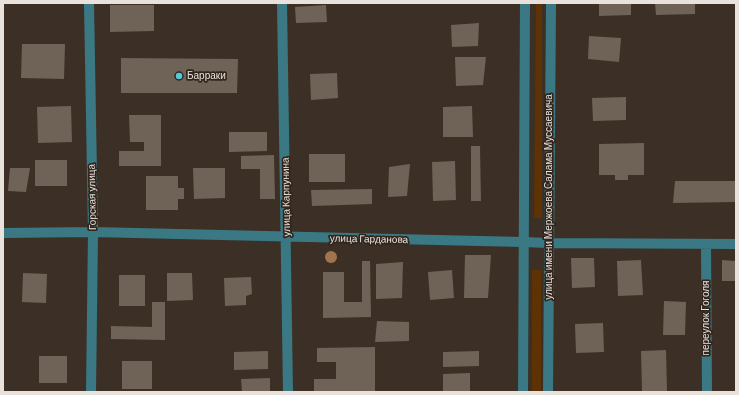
<!DOCTYPE html>
<meta charset="utf-8">
<style>
body{margin:0}
#map{position:relative;width:739px;height:395px;overflow:hidden;background:#3c3026;font-family:Barlow,sans-serif}
canvas{display:block}
.frame{position:absolute;inset:0;border:4px solid #e9e1db;pointer-events:none}
</style>
<div id="map">
<canvas width="739" height="395"></canvas>
<div class="frame"></div>
</div>
<script>
const g = document.querySelector('canvas').getContext('2d');
g.lineJoin = 'round';
function fillPath(path, color) {
  g.fillStyle = color;
  g.fill(path, 'evenodd');
}
function strokePath(path, color, width, dash) {
  g.strokeStyle = color;
  g.lineWidth = width;
  g.lineCap = dash ? 'butt' : 'round';
  g.setLineDash(dash || []);
  g.stroke(path);
}
function drawText(font, color, halo, rows, align = 'center') {
  g.font = font + ' Barlow,sans-serif';
  g.lineWidth = 3.5;
  g.setLineDash([]);
  g.textBaseline = 'middle';
  g.strokeStyle = halo;
  g.fillStyle = color;
  for (const [text, x, y, turn = 0] of rows) {
    g.save();
    g.translate(x, y);
    g.rotate((+turn || 0) * Math.PI / 180);
    g.textAlign = isNaN(turn) ? turn : align;
    if (halo) g.strokeText(text, 0, 0);
    g.fillText(text, 0, 0);
    g.restore();
  }
}
fillPath(new Path2D(`
 M536 3H542V218H534Z
 M532 270H541V392H532Z`), '#5e3202');
fillPath(new Path2D(`
 M599 3H631V15L599 16Z
 M655 3H695V14L656 15Z
 M110 5H154V31L110 32Z
 M326 5 327 22 296 23 295 7Z
 M479 23 478 46 452 47 451 25Z
 M589 36 621 38 619 62 588 59Z
 M22 44H65L64 79 21 78Z
 M455 57H486L483 85 456 86Z
 M121 58 238 59 237 93H121Z
 M337 73 338 98 311 100 310 74Z
 M626 97V120L593 121 592 98Z
 M71 106 72 142 38 143 37 107Z
 M472 106 473 137H443V107Z
 M129 115H161V166H119V151H144V142H130Z
 M229 132H267V151L229 152Z
 M644 143V175H628V180H615V175H599V144Z
 M471 146H480L481 201H471Z
 M309 154H345V182H309Z
 M274 155 275 199H260V169H241V156Z
 M35 160H67V186H35Z
 M455 161 456 200 433 201 432 162Z
 M410 164 407 196 388 197 389 167Z
 M10 168H30L26 192 8 191Z
 M193 168H225V198L194 199Z
 M146 176H178V188H184V199H178V210H146Z
 M675 181H735V202L673 203Z
 M372 189V204L312 206 311 190Z
 M465 255H491L488 298H464Z
 M571 258H594L595 287 572 288Z
 M641 260 643 295 618 296 617 261Z
 M722 260 736 261V281H722Z
 M362 261H370L371 317 323 318V272H344V302H362Z
 M403 262 402 298 376 299V264Z
 M452 270 454 298 430 300 428 272Z
 M23 273 47 274 46 303 22 302Z
 M167 273H192L193 300 167 301Z
 M119 275H145V306H119Z
 M251 277 252 294 246 296V305L225 306 224 278Z
 M664 301 686 302 685 335H663Z
 M152 302H165V340L111 339V326L152 327Z
 M377 321 409 322V341L375 342Z
 M603 323 604 352 576 353 575 324Z
 M375 347V392H314V379H336V362H317V348Z
 M666 350 667 391H642L641 351Z
 M268 351V369L234 370V352Z
 M479 351V366L443 367V352Z
 M39 356H67V383H39Z
 M122 361H152V389H122Z
 M470 373V392H443V374Z
 M270 378V392H242L241 379Z`), '#6f6257');
strokePath(new Path2D(`
 M89 3 93 232 91 392
 M282 3 288 392
 M3 233 93 232 523 242 549 243 736 244
 M706 244 707 392
 M523 392 525 3
 M548 392 551 3`), '#3a7984', 10);
g.fillStyle = '#a2744d';
for (const [x, y] of [
 [331,257]
]) {
  g.beginPath();
  g.arc(x, y, 6, 0, 2 * Math.PI);
  g.fill();
}
for (const [x, y, r, color] of [
 [179,76,4,"#55cade"]
]) {
  const dot = new Path2D();
  dot.arc(x, y, r, 0, 2 * Math.PI);
  g.fillStyle = color;
  g.fill(dot);
  strokePath(dot, '#31261d', 1.5);
}
drawText('10px', '#e9e1db', '#31261d', [
 ["Барраки",187,76]
], 'left');
drawText('10px', '#e9e1db', '#31261d', [
 ["Горская улица",92,197,-91],
 ["улица Карпунина",286,197,-91],
 ["улица имени Мержоева Салама Муссаевича",549,197,-90],
 ["улица Гарданова",369,239,1],
 ["переулок Гоголя",706,318,-90]
]);
</script>
